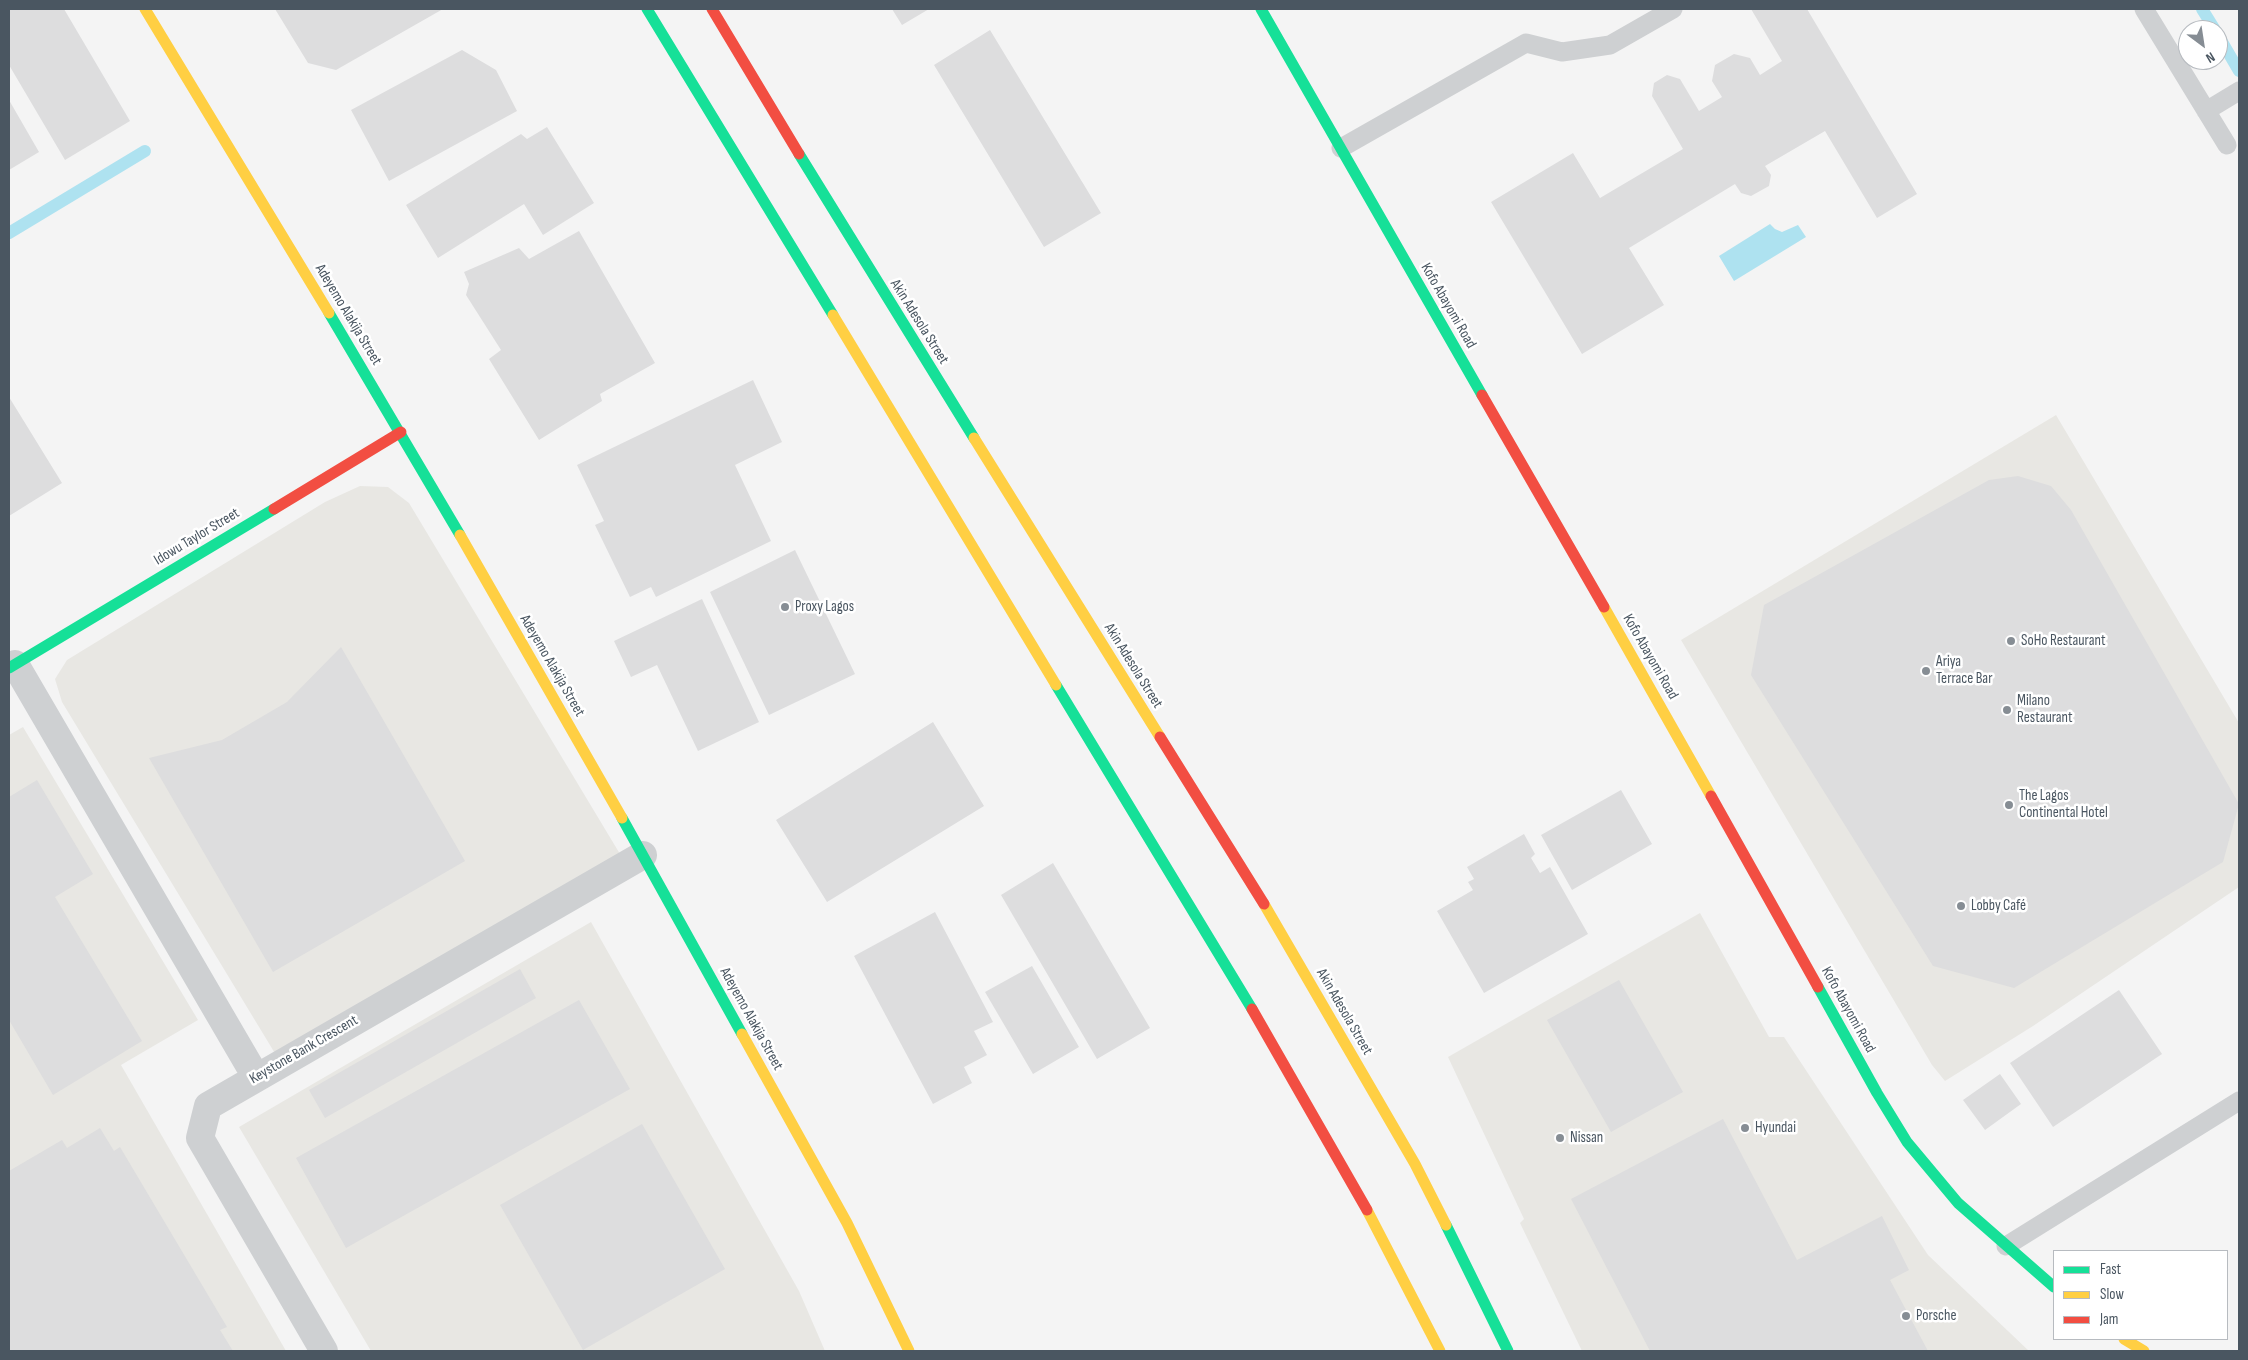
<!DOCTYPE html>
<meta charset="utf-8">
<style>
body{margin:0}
#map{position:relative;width:2248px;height:1360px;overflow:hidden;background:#f4f4f4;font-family:"Sofia Sans Condensed",sans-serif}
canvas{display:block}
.frame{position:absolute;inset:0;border:10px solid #4a5661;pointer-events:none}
.legend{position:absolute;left:2053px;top:1250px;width:175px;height:90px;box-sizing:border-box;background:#fff;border:1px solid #b7bbc0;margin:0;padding:6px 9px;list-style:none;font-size:15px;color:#4a5661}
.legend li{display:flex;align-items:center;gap:10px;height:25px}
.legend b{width:25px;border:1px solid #b7bbc0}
.north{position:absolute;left:2178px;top:20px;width:50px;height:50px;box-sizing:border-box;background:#fff;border:1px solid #b7bbc0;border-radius:50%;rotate:149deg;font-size:14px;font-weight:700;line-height:20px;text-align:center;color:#4a5661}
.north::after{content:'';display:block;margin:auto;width:18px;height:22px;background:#868d94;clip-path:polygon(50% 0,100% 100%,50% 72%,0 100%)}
</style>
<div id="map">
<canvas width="2248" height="1360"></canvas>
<div class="frame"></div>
<ul class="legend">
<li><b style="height:6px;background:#16e098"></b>Fast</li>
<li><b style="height:6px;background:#ffcf43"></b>Slow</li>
<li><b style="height:6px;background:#f24e42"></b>Jam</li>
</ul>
<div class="north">N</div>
</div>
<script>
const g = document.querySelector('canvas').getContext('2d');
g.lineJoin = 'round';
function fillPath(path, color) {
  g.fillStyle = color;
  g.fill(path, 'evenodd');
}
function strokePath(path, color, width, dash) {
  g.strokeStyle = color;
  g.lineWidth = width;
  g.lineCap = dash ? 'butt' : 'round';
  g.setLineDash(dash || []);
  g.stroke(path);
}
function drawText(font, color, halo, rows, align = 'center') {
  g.font = font + ' "Sofia Sans Condensed",sans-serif';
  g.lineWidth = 5;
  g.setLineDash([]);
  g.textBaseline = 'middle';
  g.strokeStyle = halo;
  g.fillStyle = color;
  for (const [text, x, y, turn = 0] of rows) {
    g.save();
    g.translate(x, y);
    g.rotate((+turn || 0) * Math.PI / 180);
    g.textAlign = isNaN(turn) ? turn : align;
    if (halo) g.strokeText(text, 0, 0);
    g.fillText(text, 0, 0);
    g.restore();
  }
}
fillPath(new Path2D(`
 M2056 415 2239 723V887L2033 1026 1945 1081 1932 1065 1681 640Z
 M360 486 388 487 409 503 620 854 276 1055 62 702 55 679 67 660 325 502Z
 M23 727 198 1020 121 1065 286 1351H9V735Z
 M1700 913 1769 1037H1784L1928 1255 2029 1351H1582L1520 1223 1524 1219 1448 1057Z
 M591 922 799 1291 825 1351H371L239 1127Z`), '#e8e7e3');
fillPath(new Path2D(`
 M1770 224 1775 229 1782 232 1798 225 1806 237 1734 281 1719 256Z`), '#aee2f0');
strokePath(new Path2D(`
 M2202 9 2215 30
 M2218 35 2239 71
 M9 233 145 151`), '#aee2f0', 12);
fillPath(new Path2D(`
 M9 9H64L130 121 65 160 9 65Z
 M275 9H443L336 70 308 63Z
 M892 9H929L902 25Z
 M1751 9H1807L1917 194 1877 218 1825 131 1765 166 1771 175 1769 186 1751 196 1741 193 1735 184 1629 248 1664 305 1582 354 1491 202 1573 153 1600 198 1683 149 1652 96 1654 83 1667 75 1680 79 1699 111 1722 97 1712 81 1715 65 1734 54 1750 58 1760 75 1782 61Z
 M990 30 1101 213 1044 247 934 65Z
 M462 50 496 70 517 111 389 181 351 110Z
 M9 100 39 152 9 170Z
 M547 127 594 203 543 235 524 204 438 258 406 205 521 134 527 139Z
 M579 231 655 363 600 394 602 401 539 440 489 359 501 350 466 295 469 284 464 272 519 248 529 259Z
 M753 380 782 442 735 465 771 541 656 597 651 587 630 597 595 525 604 521 577 465Z
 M9 397 62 483 9 516Z
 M2018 476 2051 486 2071 510 2239 804 2223 862 2014 988 1933 966 1751 675 1764 605 1989 480Z
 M795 550 855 674 769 715 710 592Z
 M702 599 759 722 698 751 657 665 631 677 614 641Z
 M341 647 465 861 273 972 149 758 222 740 287 702Z
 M933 722 984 806 827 902 776 820Z
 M37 780 93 874 55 897 142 1041 53 1095 9 1020V797Z
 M1621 790 1652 844 1572 890 1541 835Z
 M1524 834 1535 854 1531 858 1540 873 1550 867 1588 934 1484 993 1437 911 1473 890 1468 882 1474 879 1467 867Z
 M1053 863 1150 1028 1097 1059 1001 895Z
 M935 912 993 1022 974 1031 987 1055 964 1067 972 1083 933 1104 854 956Z
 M1032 966 1079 1047 1033 1074 985 992Z
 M520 969 536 998 325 1118 309 1090Z
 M1619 980 1683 1092 1611 1132 1547 1020Z
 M2119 990 2162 1054 2053 1127 2010 1063Z
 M579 1000 630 1089 346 1248 296 1158Z
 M2000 1074 2021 1104 1985 1130 1963 1100Z
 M1723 1119 1797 1260 1882 1216 1909 1270 1890 1280 1928 1351H1650L1571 1199Z
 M642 1124 725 1269 583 1350 500 1205Z
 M100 1128 114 1151 120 1147 227 1327 220 1330 233 1351H9V1171L62 1140 67 1148Z`), '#ddddde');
strokePath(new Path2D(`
 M2144 9 2227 145
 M2206 111 2239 91
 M1341 148 1526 43 1562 52 1610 45 1673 9
 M2006 1246 2239 1101`), '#ced0d2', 19);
strokePath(new Path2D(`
 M15 664 256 1077
 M324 1351 200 1138 208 1106 643 855`), '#ced0d2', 28);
strokePath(new Path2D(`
 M647 9 833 315
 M1261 9 1482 395
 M799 154 974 438
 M329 313 460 535
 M9 668 274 509
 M1056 685 1252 1009
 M622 818 742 1034
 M1818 987 1877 1093 1907 1142 1958 1203 2054 1287
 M1446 1225 1508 1351`), '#16e098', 11);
strokePath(new Path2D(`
 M145 9 329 313
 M833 315 1056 685
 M974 438 1160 737
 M460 535 622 818
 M1604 607 1711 796
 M1264 904 1415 1164 1446 1225
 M742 1034 847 1223 909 1351
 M1367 1210 1440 1351
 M2124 1339 2144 1351`), '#ffcf43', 11);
strokePath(new Path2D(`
 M712 9 799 154
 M1482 395 1604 607
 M274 509 401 432
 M1160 737 1264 904
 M1711 796 1818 987
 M1252 1009 1367 1210`), '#f24e42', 11);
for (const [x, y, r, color] of [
 [785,607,5,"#868d94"],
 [2011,641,5,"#868d94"],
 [1926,671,5,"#868d94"],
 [2007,710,5,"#868d94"],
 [2009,805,5,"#868d94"],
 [1961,906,5,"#868d94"],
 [1745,1128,5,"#868d94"],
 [1560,1138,5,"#868d94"],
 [1906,1316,5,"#868d94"]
]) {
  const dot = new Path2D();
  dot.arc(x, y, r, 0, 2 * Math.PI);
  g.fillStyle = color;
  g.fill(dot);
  strokePath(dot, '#fff', 2);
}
drawText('15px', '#4a5661', '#fff', [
 ["Kofo Abayomi Road",1448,306,60],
 ["Adeyemo Alakija Street",348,315,59],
 ["Akin Adesola Street",919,322,58],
 ["Idowu Taylor Street",197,537,-31],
 ["Kofo Abayomi Road",1650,657,60],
 ["Adeyemo Alakija Street",552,666,60],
 ["Akin Adesola Street",1133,666,58],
 ["Kofo Abayomi Road",1848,1010,61],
 ["Akin Adesola Street",1344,1012,60],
 ["Adeyemo Alakija Street",751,1019,61],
 ["Keystone Bank Crescent",304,1050,-30]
]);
drawText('15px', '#4a5661', '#fff', [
 ["Proxy Lagos",795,607],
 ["SoHo Restaurant",2021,641],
 ["Ariya",1936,662],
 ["Terrace Bar",1936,679],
 ["Milano",2017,701],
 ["Restaurant",2017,718],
 ["The Lagos",2019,796],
 ["Continental Hotel",2019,813],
 ["Lobby Café",1971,906],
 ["Hyundai",1755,1128],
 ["Nissan",1570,1138],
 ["Porsche",1916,1316]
], 'left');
</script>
